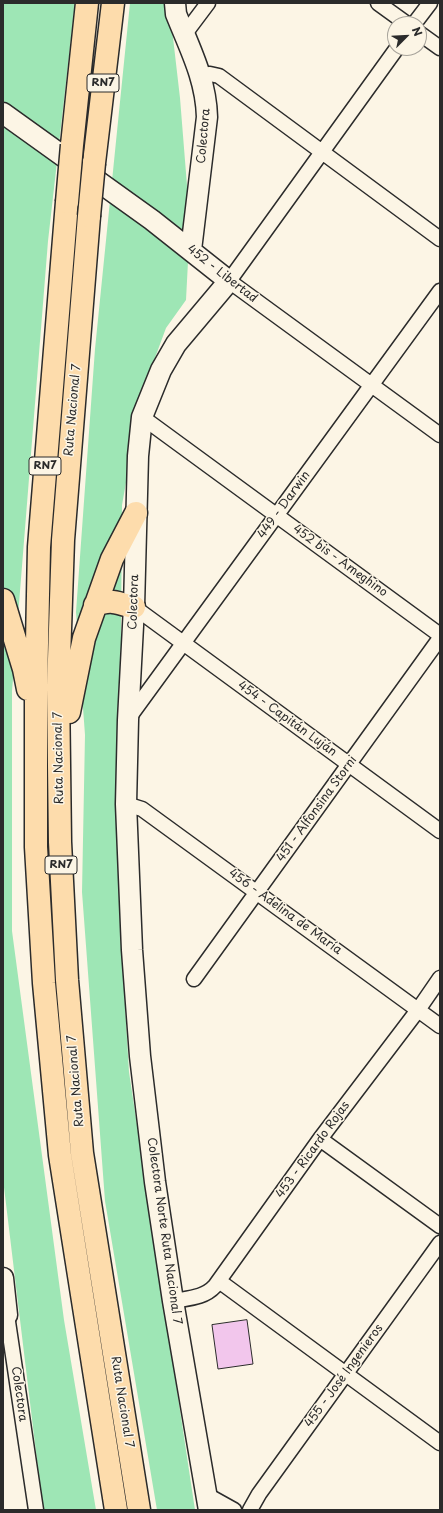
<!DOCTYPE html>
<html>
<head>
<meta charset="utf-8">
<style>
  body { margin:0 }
  #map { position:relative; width:443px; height:1513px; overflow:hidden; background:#fcf5e5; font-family:"Playpen Sans",sans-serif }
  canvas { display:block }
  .frame { position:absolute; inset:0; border:4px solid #2b2b2b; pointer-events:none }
  .north { position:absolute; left:387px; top:16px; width:40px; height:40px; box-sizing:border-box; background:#fcf5e5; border:1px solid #a8a49b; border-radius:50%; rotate:66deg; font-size:11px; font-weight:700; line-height:16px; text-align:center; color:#2b2b2b }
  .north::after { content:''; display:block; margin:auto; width:14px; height:18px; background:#2b2b2b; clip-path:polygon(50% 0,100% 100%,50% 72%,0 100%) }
</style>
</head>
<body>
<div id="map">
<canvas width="443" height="1513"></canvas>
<div class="frame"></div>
<div class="north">N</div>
</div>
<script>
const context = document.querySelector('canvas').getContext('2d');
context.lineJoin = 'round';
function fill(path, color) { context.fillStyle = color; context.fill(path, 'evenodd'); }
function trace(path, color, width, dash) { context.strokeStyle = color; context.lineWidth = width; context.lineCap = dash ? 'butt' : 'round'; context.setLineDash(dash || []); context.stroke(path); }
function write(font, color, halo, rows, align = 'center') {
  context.font = font + ' "Playpen Sans",sans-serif'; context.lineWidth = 3; context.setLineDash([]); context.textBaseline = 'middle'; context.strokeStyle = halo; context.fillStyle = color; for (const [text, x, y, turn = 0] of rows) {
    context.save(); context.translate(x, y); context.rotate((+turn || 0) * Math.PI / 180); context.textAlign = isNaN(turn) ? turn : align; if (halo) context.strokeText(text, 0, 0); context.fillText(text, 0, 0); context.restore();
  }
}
fill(new Path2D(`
  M3,3h72l-27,238 -36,450v240l52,389 32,190h-53l-40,-331z
  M130,3h39l11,95 10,125 -4,77 -20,28 -24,65 -20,112 -3,399 10,168 66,438h-38l-52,-309 -23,-309 3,-157 -9,-123 19,-263z`), '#9ee6b5');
const building = new Path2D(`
  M247,1320l6,44 -35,5 -6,-44z`);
fill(building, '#f2c6ec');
trace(building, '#2b2b2b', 1);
const street = new Path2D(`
  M378,3l29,21
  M414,24l16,-21
  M419,33l21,15
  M184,35l24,-32
  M397,48l-168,233 211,154
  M201,75l9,-1 9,2 221,163
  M142,417l298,218
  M134,607l306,224
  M128,719l312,-428
  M126,804l16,5 298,217
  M194,979l246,-341
  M320,1139l120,87
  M219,1281l221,162
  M173,1301c16,-3 31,-3 42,-15l105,-147 98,-129 22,-32
  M3,1316l4,-1 29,195
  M207,1495l27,15
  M250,1510l9,-16 181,-251`);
const secondary = new Path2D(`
  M175,3l1,11c14,35 30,65 31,103l-16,133
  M3,113l149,107 77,61 -53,63 -15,26 -19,47 -4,39 -4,151 -6,113 -2,84 6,146 8,106 15,126 18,119 36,209
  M3,1278l4,37`);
const highway = new Path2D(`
  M72,145l15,-142
  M94,163l19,-160
  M67,202l-28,345 -3,144v156l8,136 16,172 56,355
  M89,216l-26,324 -5,149 2,153 7,138 15,173 57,357
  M3,600l21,69 4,20
  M95,605c19,-7 22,-1 39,2
  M69,712l15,-74 28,-79 24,-46`);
trace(street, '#2b2b2b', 17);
trace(secondary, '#2b2b2b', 23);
trace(highway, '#2b2b2b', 25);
trace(street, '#fcf5e5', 14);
trace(secondary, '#fcf5e5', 20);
trace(highway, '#fddcac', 22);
const highwayBridge = new Path2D(`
  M67,202l5,-57
  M89,216l5,-53`);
trace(highwayBridge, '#2b2b2b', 25, []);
trace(highwayBridge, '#fddcac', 22);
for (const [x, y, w] of [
  [103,83,32],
  [45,466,32],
  [61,865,32]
]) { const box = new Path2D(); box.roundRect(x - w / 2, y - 9, w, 18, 3); context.fillStyle = '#fcf5e5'; context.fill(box); trace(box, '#2b2b2b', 1); }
write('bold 11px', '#2b2b2b', null, [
  ["RN7",103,83],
  ["RN7",45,466],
  ["RN7",61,865]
]);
write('12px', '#2b2b2b', '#fcf5e5', [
  ["Colectora",204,136,-85],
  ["452 - Libertad",222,274,38],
  ["Ruta Nacional 7",73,410,-85],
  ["449 - Darwin",284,505,-54],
  ["452 bis - Ameghino",340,561,36],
  ["Colectora",134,602,-88],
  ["454 - Capitán Luján",287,719,36],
  ["Ruta Nacional 7",59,758,-91],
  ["451 - Alfonsina Storni",317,809,-54],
  ["456 - Adelina de María",285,912,36],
  ["Ruta Nacional 7",76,1081,-95],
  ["453 - Ricardo Rojas",313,1150,-54],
  ["Colectora Norte Ruta Nacional 7",164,1231,82],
  ["455 - José Ingenieros",344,1376,-54],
  ["Colectora",19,1394,82],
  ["Ruta Nacional 7",122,1402,81]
]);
</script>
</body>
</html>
